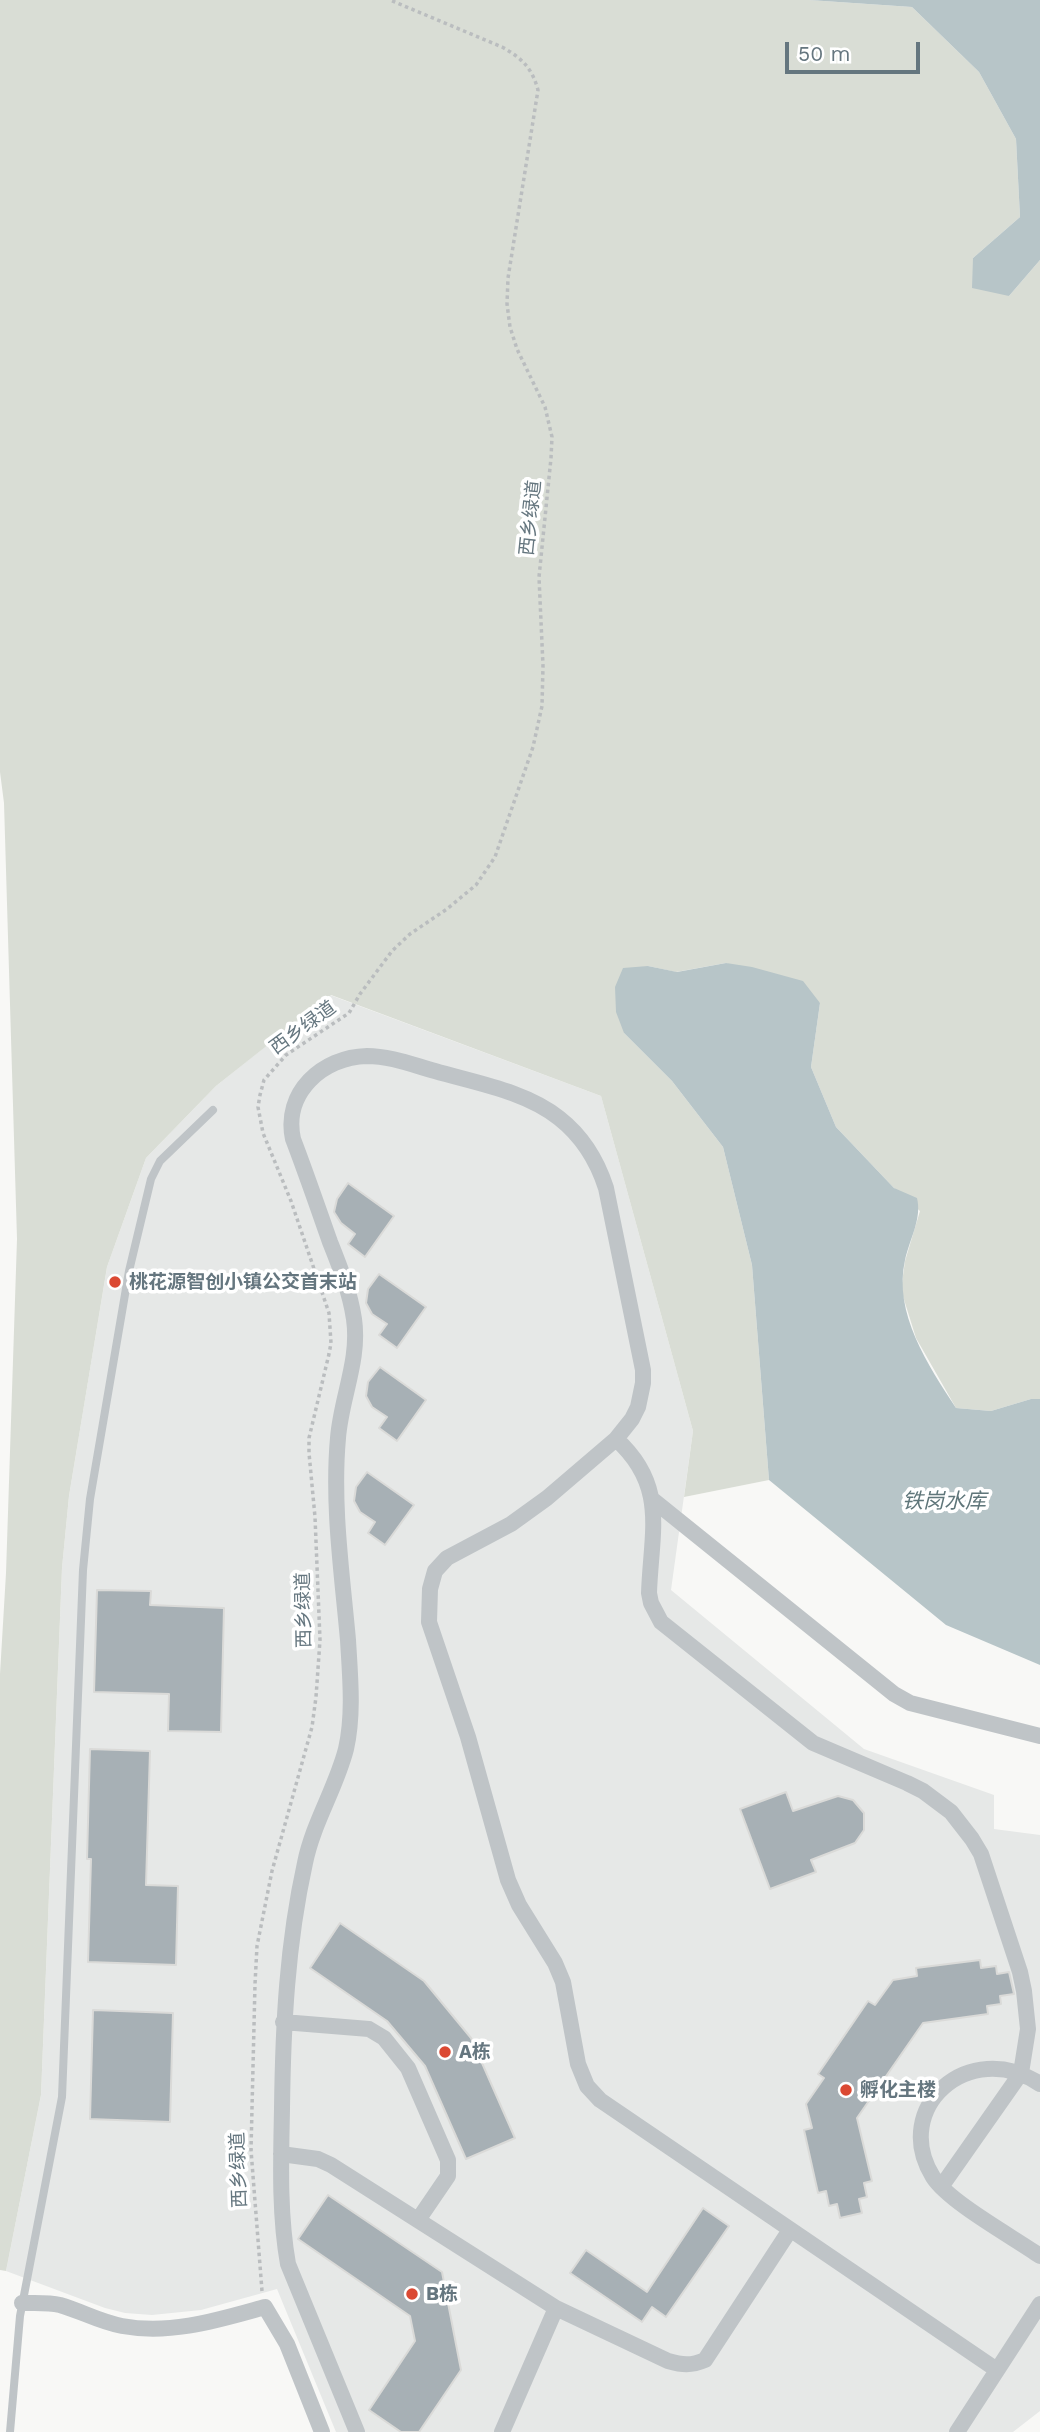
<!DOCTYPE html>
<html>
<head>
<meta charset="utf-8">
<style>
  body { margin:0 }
  #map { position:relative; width:1040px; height:2432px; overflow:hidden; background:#f8f8f6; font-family:"Work Sans",sans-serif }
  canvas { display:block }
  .scale { position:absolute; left:785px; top:42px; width:135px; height:32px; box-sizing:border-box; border:4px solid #65767f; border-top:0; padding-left:9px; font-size:21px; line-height:24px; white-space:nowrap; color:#65767f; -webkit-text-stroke:5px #fff; paint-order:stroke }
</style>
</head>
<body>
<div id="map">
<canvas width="1040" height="2432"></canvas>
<div class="scale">50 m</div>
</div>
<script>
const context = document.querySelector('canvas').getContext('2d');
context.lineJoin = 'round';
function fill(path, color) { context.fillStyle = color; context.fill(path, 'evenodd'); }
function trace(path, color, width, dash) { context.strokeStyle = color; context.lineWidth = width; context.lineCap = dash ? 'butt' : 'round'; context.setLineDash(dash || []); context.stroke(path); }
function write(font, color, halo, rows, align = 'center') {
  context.font = font + ' "Work Sans","Noto Sans SC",sans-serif'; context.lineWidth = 7; context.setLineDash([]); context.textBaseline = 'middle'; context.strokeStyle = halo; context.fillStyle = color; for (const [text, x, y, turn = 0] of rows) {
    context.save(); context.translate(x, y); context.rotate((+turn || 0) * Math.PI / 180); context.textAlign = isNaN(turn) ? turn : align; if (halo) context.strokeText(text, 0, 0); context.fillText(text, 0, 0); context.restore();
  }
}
fill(new Path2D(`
  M330,995l271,101 92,335 -22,159 193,159 130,46v34l46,6v576l-27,21h-677l-59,-143 -76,21 -49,5 -27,-2 -20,-5 -99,-37 35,-176 21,-527 7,-72 38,-229 39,-109 70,-72z`), '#e6e8e7');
fill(new Path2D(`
  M0,0h809l103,7 67,65 37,67 4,78 -47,41 36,38 31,-36v1139h-9l-40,12 -35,-3 -40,-70 -15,-48 4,-29 15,-50 -26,-23 -58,-61 -25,-60 9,-64 -94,-40 -50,9 -28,-6 -24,67 48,48 51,66 29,118 17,215 -85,17 9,-66 -92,-335 -270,-101 -115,91 -70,72 -39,109 -38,229 -7,72 -21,527 -35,176 -6,-1v-596l6,-101 11,-334 -13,-436 -4,-31z`), '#d9ddd5');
fill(new Path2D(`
  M809,0h231v260l-31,36 -37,-8 1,-30 47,-41 -4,-78 -37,-67 -67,-65z
  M726,963l26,4 51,14 17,22 -9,64 25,60 58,61 23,10c5,21 -7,40 -12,62 -12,53 23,105 51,148l35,3 40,-12h9v266l-94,-40 -177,-145 -17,-215 -29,-118 -51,-66 -48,-48 -8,-21 -1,-25 8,-19 25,-2 29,6z`), '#b7c5c8');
const building = new Path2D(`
  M348,1183l46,33 -29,41 -17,-13 7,-10 -14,-11 -7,-11 3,-13z
  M379,1274l47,33 -29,41 -18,-13 8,-11 -15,-10 -6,-11 2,-14z
  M380,1367l46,33 -29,41 -18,-13 8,-11 -15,-10 -6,-11 2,-14z
  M367,1472l47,33 -29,40 -17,-12 7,-11 -15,-10 -6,-11 2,-14z
  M97,1590l54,1 -1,14 74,3 -3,124 -53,-1 1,-37 -75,-2z
  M90,1749l60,2 -4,134 32,1 -2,79 -88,-3 3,-103h-4z
  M786,1792l7,19 45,-15 15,4 11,13v17l-9,13 -44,17 5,12 -46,17 -30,-80z
  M340,1923l84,58 47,57 44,100 -49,21 -41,-93 -38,-45 -77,-53z
  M980,1960l1,8 15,-2 1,8 12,-2 5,22 -14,2 1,8 -14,2 1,8 -65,9 -66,95 15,63 -8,2 3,14 -8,2 3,14 -22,5 -3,-14 -8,2 -3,-15 -8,2 -14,-63 8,-2 -6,-24 18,-26 -6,-4 50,-73 7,4 18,-25 24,-4 -1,-8z
  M93,2010l80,3 -3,109 -80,-3z
  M328,2195l114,77 19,98 -42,62h-18l-32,-22 46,-69 -5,-25 -112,-77z
  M703,2208l26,18 -63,91 -14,-10 -10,15 -72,-49 16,-23 61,42z`);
fill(building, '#a7b0b5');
trace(building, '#dadad8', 2);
trace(new Path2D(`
  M262,2291l-11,-141 4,-166 2,-38 15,-75 40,-144 4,-30 4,-57 -5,-123 -6,-64v-15l20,-84 2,-11 -2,-30 -38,-112 -28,-68 -5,-26 2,-12 4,-15 22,-25 63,-42 11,-19 32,-43 18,-17 37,-25 29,-24 19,-28 38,-110 9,-41 1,-40 -4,-89 12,-119 1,-21 -7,-30 -28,-58 -7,-22 -3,-23 1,-26 30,-188c-6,-22 -16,-32 -36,-43l-112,-47`), '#babdbf', 3.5, [3.5, 3.5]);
trace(new Path2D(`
  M10,2432l10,-116 42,-219 21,-527 7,-71 39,-228 22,-92 9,-18 53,-51`), '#bfc4c7', 8);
trace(new Path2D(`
  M616,1439c52,47 35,93 33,154l2,10 10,19 152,121 94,40 16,8 28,21 21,27 9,15 39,118 4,19 4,38 -7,44 -80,114
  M653,1500l241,194 16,9 130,33
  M283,2022l86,7 15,9 24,30 40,92v16l-30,44
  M1040,2084c-71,-47 -150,24 -107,93 16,25 80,60 107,79
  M281,2154l37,5 13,6 225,143 112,53c14,4 23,5 37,-1l85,-130
  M22,2303c13,0 26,-1 38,2 21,6 40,17 62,21 49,9 96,-6 143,-19l22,37 35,88
  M357,2432l-69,-168c-9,-50 -7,-104 -6,-155 1,-83 5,-165 23,-246 8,-40 31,-75 41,-114 8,-35 4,-74 2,-109 -6,-67 -16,-135 -10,-202 3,-40 22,-78 16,-119 -4,-27 -14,-52 -24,-77 -12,-34 -24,-69 -37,-103 -10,-46 29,-82 74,-83 23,0 46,9 68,15 41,12 90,20 124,47 23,18 38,42 47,70l37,182v13l-5,24 -6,12 -16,20 -69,59 -36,26 -64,34 -12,13 -5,18 -1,33 39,115 40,143 11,25 36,58 8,19 15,82 9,22 13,14 397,270
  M502,2432l54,-124
  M957,2432l83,-128`), '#bfc4c7', 16);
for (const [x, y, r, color] of [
  [115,1282,7,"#db4933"],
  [445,2052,7,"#db4933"],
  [846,2090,7,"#db4933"],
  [412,2294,7,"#db4933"]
]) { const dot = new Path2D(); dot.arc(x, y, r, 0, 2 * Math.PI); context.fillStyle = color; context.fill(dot); trace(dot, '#fff', 2.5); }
write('19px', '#65767f', '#fff', [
  ["西乡绿道",531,518,-84],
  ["西乡绿道",303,1028,-36],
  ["西乡绿道",304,1610,-91],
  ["西乡绿道",239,2170,-92]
]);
write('bold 19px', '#65767f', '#fff', [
  ["桃花源智创小镇公交首末站",129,1282],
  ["A栋",459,2052],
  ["孵化主楼",860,2090],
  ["B栋",426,2294]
], 'left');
write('italic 21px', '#5f767a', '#fff', [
  ["铁岗水库",944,1502]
]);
</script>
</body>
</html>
